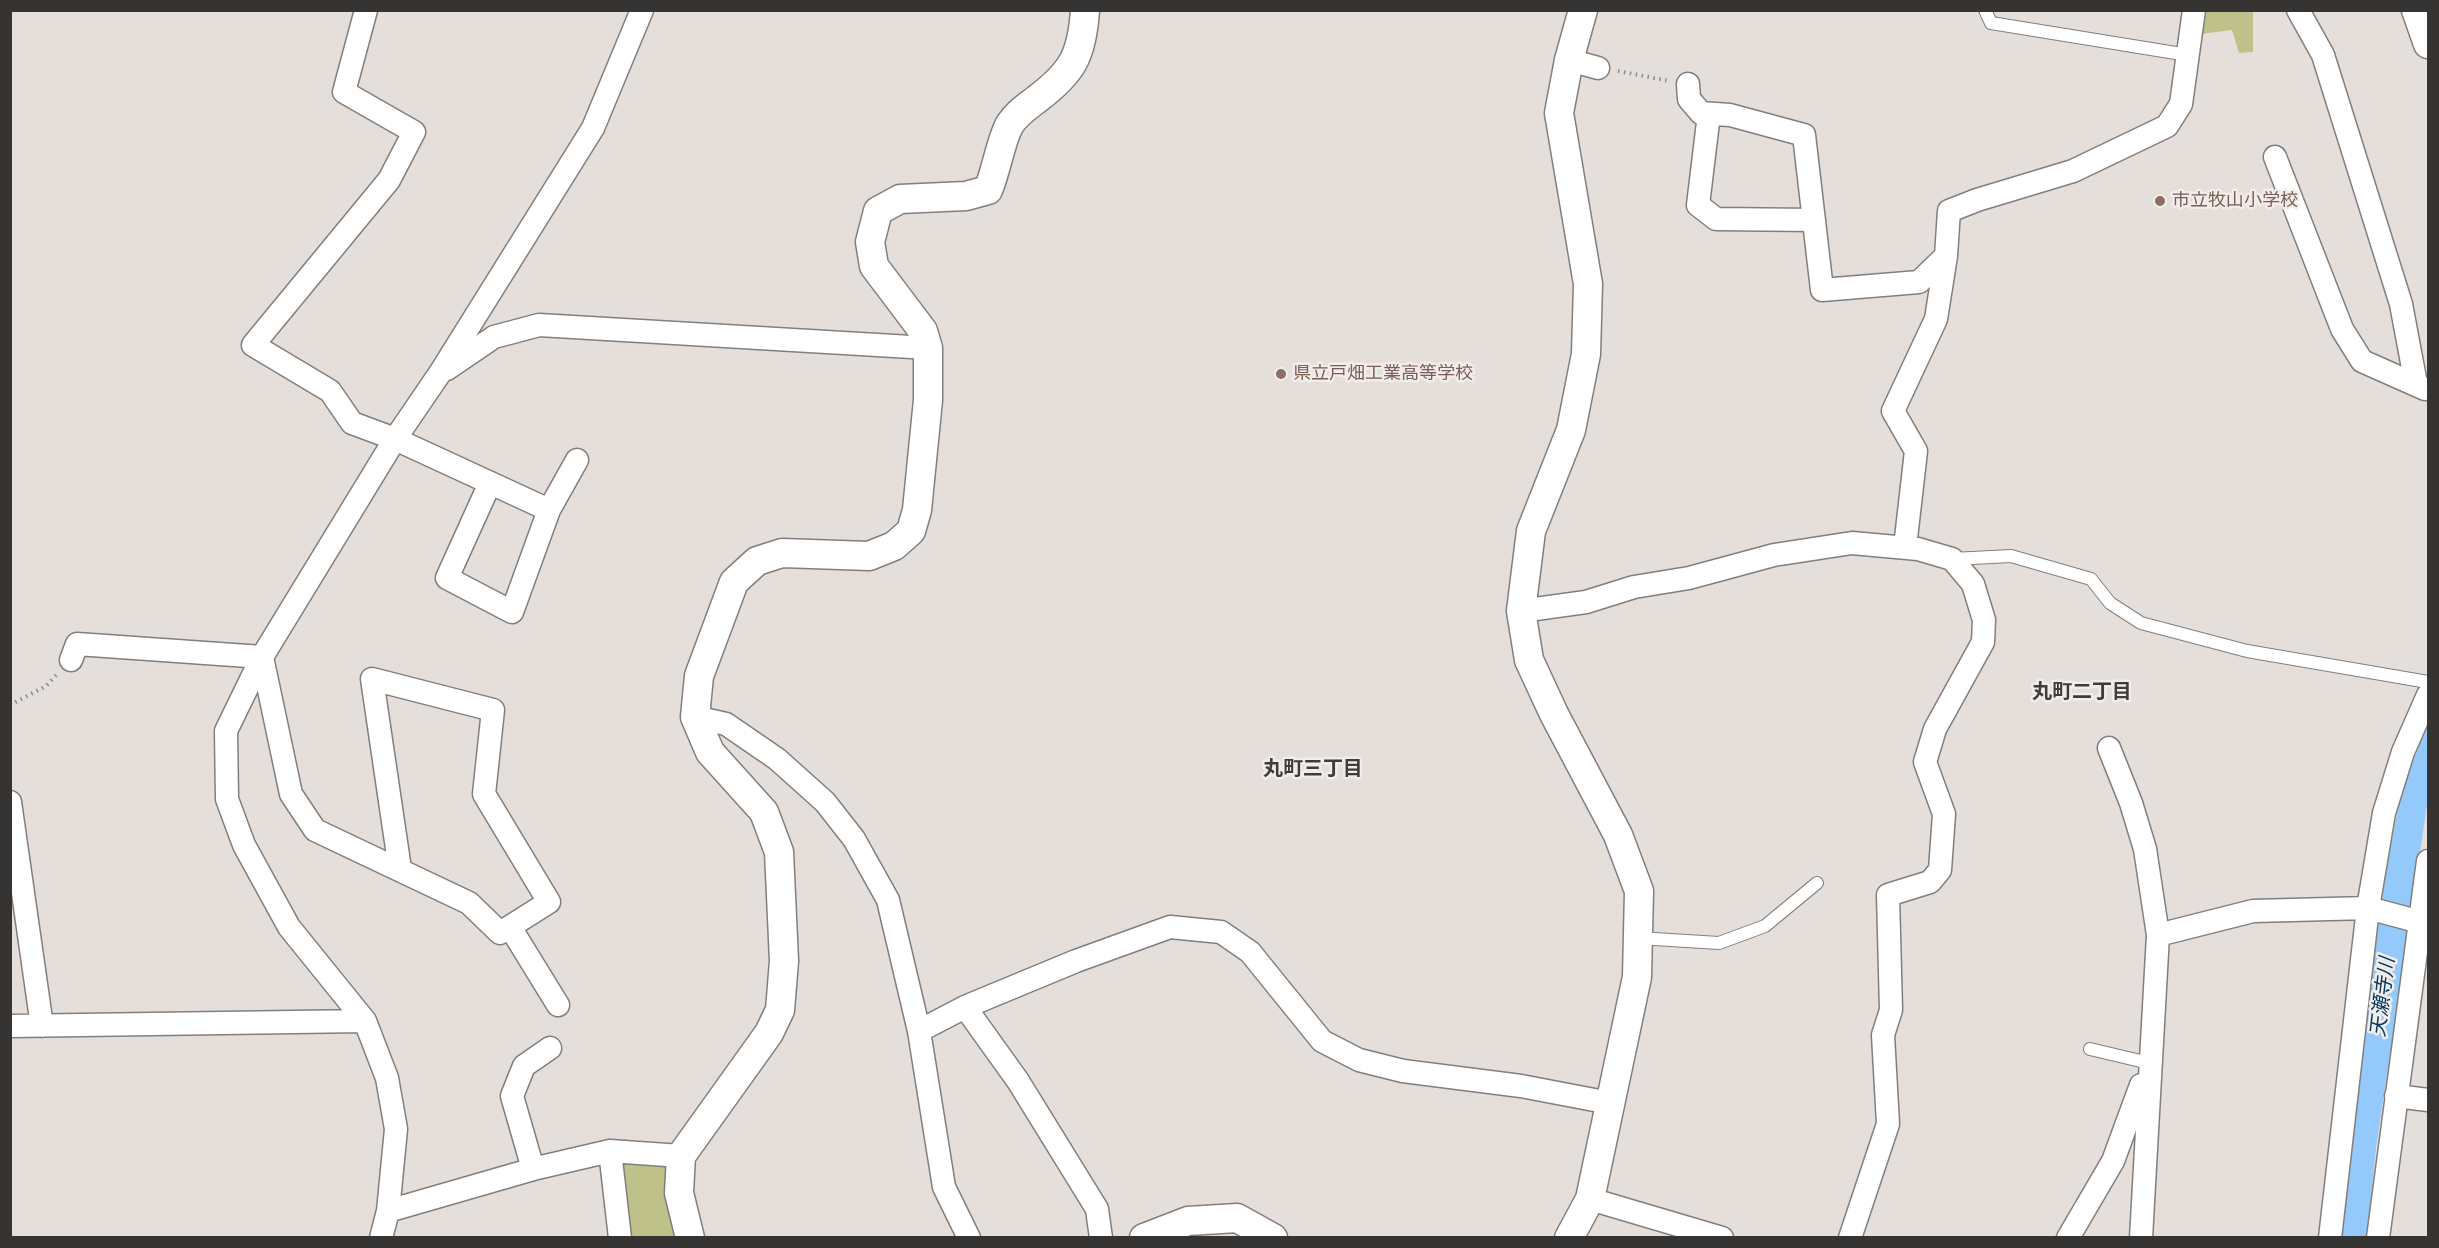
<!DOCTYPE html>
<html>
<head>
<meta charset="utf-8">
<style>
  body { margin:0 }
  #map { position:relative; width:2439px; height:1248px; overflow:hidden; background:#e5dfdc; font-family:Inter,sans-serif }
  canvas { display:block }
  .frame { position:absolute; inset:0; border:12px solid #363432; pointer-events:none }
</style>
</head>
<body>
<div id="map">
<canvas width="2439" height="1248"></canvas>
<div class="frame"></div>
</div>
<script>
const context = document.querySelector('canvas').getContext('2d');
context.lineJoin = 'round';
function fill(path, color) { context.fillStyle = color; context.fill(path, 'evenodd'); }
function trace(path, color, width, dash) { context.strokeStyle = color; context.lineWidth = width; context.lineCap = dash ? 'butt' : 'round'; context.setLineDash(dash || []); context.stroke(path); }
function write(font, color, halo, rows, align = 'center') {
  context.font = font + ' Inter,"Noto Sans JP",sans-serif'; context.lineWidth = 5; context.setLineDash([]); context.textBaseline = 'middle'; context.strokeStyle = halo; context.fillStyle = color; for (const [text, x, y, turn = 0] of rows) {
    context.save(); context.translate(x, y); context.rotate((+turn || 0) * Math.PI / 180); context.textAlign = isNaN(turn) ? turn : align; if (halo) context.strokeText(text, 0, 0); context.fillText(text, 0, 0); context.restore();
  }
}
fill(new Path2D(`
  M2204,11h49v41l-14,1 -7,-23 -31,4z
  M623,1162l48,6 11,69 -60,1z`), '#bec28a');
fill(new Path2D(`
  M2428,723v75l-52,350 -9,89 -27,1 29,-252 18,-121 15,-76z`), '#94c9fb');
const service = new Path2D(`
  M1985,10l6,13 197,32
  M1952,559l59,-3 80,23 19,24 31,20 106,28 181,31
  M1638,938l81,5 46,-17 52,-43
  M2090,1049l59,14`);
const minor = new Path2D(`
  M366,10l-22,82 70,40 -25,48 -136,165 77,46 22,32 43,16 154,71 28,-50
  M2298,10l25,45 78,249 15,80
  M1569,60l29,8
  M1688,84l1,15 12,14 29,2 74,20 18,155 97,-8 27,-26
  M1709,114l-11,91 18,14 98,1
  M2275,157l67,172 20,32 63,28
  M447,369l47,-32 45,-12 389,23
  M490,483l-43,95 65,34 37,-102
  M1905,547l11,-96 -23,-40 43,-92 10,-63 3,-45 28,-11 96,-29 94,-45 14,-22 13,-94
  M1521,611l65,-9 48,-15 55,-9 85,-23 78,-12 66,6 34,10 21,25 11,36 -1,22 -48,87 -10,33 19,52 -4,56 -10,12 -42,13 3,115 -8,25 5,89 -38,114
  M262,657l29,137 24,36 154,73 31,30 49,-31 -65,-108 9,-84 -121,-31 28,190
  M71,660l6,-16 185,13
  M695,717l31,7 51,35 48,43 29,37 34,61 31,131 25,156 25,51
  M2109,748l22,55 14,46 13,86 -17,303
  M10,802l32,224
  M510,927l48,78
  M2158,935l95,-24 115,-3 60,16
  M965,1007l53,74 79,128 4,29
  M10,1026l355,-5
  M919,1031l46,-24 111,-46 94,-34 51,5 29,20 72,89 37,19 44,11 118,15 89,17
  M2396,1096l32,4
  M610,1151l10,87
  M533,1169l-21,-73 12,-30 26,-18
  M1590,1199l132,39
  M388,1211l149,-43 73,-17 71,5
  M381,1238l7,-27 8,-82 -9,-51 -22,-57 -76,-94 -45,-82 -17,-46 -1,-68 36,-74 133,-218 45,-66 153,-245 49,-118
  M2068,1238l45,-77 28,-76
  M2330,1238l38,-330 16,-95 19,-61 25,-57
  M2378,1238l50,-377`);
const tertiary = new Path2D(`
  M2416,10l12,34
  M690,1238l-11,-45 2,-37 88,-123 11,-23 4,-49 -5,-109 -15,-40 -54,-60 -15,-35 4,-41 35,-94 23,-21 25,-8 87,3 25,-10 17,-15 6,-21 11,-110v-52l-5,-17 -49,-65 -4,-24 8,-31 22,-12 66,-3 22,-6c8,-18 13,-51 22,-66 7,-11 17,-17 27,-25 36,-27 45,-44 48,-89
  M1144,1238l44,-17 49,-3 36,20
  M1569,1238l21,-39 47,-222 2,-86 -21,-56 -64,-121 -25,-54 -8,-49 10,-80 40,-101 15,-76 2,-70 -29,-171 10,-53 14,-50`);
trace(service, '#837e7b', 14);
trace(minor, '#837e7b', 25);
trace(tertiary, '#837e7b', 31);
trace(new Path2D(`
  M1618,71l51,10
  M10,705l36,-19 11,-12`), '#8f8b88', 4, [1.5, 4.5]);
trace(service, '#fff', 12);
trace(minor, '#fff', 22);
trace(tertiary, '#fff', 28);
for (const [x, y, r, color] of [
  [2160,201,6,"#8d6e63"],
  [1281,374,6,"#8d6e63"]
]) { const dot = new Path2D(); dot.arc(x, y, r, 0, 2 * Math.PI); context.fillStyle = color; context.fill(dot); trace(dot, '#f2ede9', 2); }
write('18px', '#785e54', '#f2ede9', [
  ["市立牧山小学校",2172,201],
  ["県立戸畑工業高等学校",1293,374]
], 'left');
write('bold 20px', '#403c39', '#f2ede9', [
  ["丸町二丁目",2082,692],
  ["丸町三丁目",1313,769]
]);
write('italic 20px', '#053a61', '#f2ede9', [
  ["天瀬寺川",2383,997,-83]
]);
</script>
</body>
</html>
